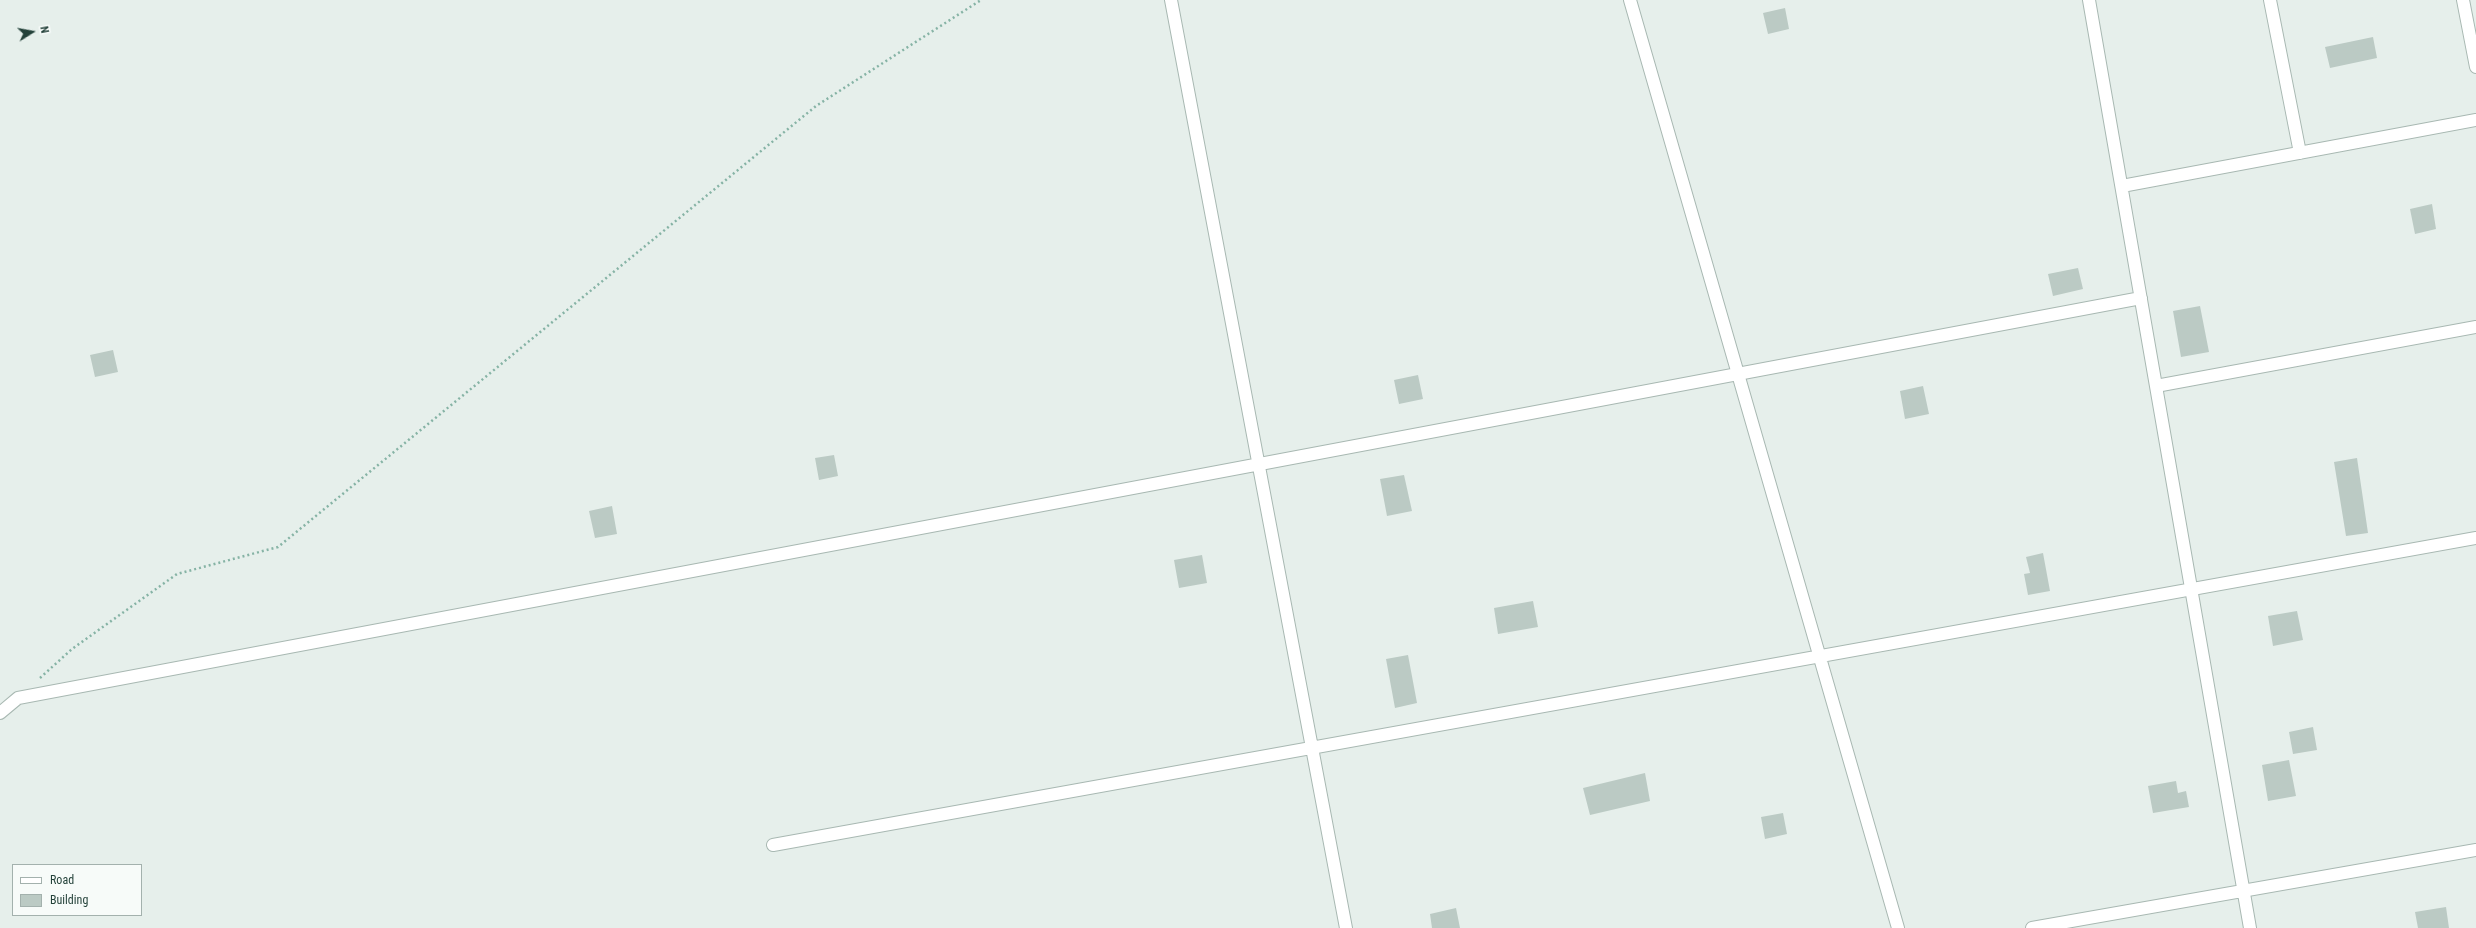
<!DOCTYPE html>
<html>
<head>
<meta charset="utf-8">
<style>
  body { margin:0 }
  #map { position:relative; width:2476px; height:928px; overflow:hidden; background:#e6efeb; font-family:"Roboto Condensed",sans-serif }
  canvas { display:block }
  .legend { position:absolute; left:12px; top:864px; width:130px; height:52px; box-sizing:border-box; background:#f7fbf9; border:1px solid #a3b1ad; margin:0; padding:5px 7px; list-style:none; font-size:12px; color:#24423a }
  .legend li { display:flex; align-items:center; gap:8px; height:20px }
  .legend b { width:20px; border:1px solid #a3b1ad }
  .north { position:absolute; left:12px; top:12px; width:40px; height:40px; -webkit-text-stroke:3px #f7fbf9; paint-order:stroke; rotate:79deg; font-size:11px; font-weight:700; line-height:16px; text-align:center; color:#24423a }
  .north::after { content:''; display:block; margin:auto; width:14px; height:18px; background:#24423a; clip-path:polygon(50% 0,100% 100%,50% 72%,0 100%) }
</style>
</head>
<body>
<div id="map">
<canvas width="2476" height="928"></canvas>
<ul class="legend">
<li><b style="height:5px;background:#fff"></b>Road</li>
<li><b style="height:11px;background:#bbcac4"></b>Building</li>
</ul>
<div class="north">N</div>
</div>
<script>
const context = document.querySelector('canvas').getContext('2d');
context.lineJoin = 'round';
function fill(path, color) { context.fillStyle = color; context.fill(path, 'evenodd'); }
function trace(path, color, width, dash) { context.strokeStyle = color; context.lineWidth = width; context.lineCap = dash ? 'butt' : 'round'; context.setLineDash(dash || []); context.stroke(path); }
fill(new Path2D(`
  M1785,8l4,21 -21,5 -5,-21z
  M2373,37l4,21 -47,10 -5,-21z
  M2432,204l4,25 -21,5 -5,-25z
  M2078,268l5,21 -30,7 -5,-22z
  M2200,306l9,46 -28,5 -8,-46z
  M113,350l5,22 -23,5 -5,-22z
  M1418,375l5,24 -24,5 -5,-24z
  M1923,386l6,28 -24,5 -5,-28z
  M834,455l4,21 -19,4 -4,-22z
  M2357,458l11,75 -22,3 -12,-74z
  M1404,475l8,36 -25,5 -7,-37z
  M612,506l5,28 -22,4 -6,-27z
  M2043,553l7,38 -22,4 -4,-21 6,-1 -4,-16z
  M1202,555l5,28 -28,5 -5,-28z
  M1533,601l5,26 -40,7 -4,-26z
  M2297,611l6,29 -30,6 -5,-30z
  M1408,655l9,48 -22,5 -9,-49z
  M2313,727l4,23 -24,4 -4,-22z
  M2289,760l7,36 -28,5 -6,-36z
  M1645,773l5,28 -60,14 -7,-27z
  M2176,781l2,12 8,-2 3,16 -36,6 -5,-27z
  M1783,813l4,21 -22,5 -4,-22z
  M2446,907l3,21h-31l-3,-16z
  M1456,908l4,20h-28l-2,-14z`), '#bbcac4');
const minor = new Path2D(`
  M1171,0l175,928
  M1630,0l268,928
  M2089,0l161,928
  M2270,0l30,153
  M2463,0l13,67
  M2122,186l354,-66
  M2156,386l320,-59
  M0,713l18,-15 2123,-400
  M773,845l1703,-307
  M2032,928l444,-78`);
trace(minor, '#a8b8b2', 14);
trace(new Path2D(`
  M40,678l32,-29 105,-75 101,-27 538,-441 165,-106`), '#86b3a5', 2.5, [2, 3]);
trace(minor, '#fff', 12);
</script>
</body>
</html>
